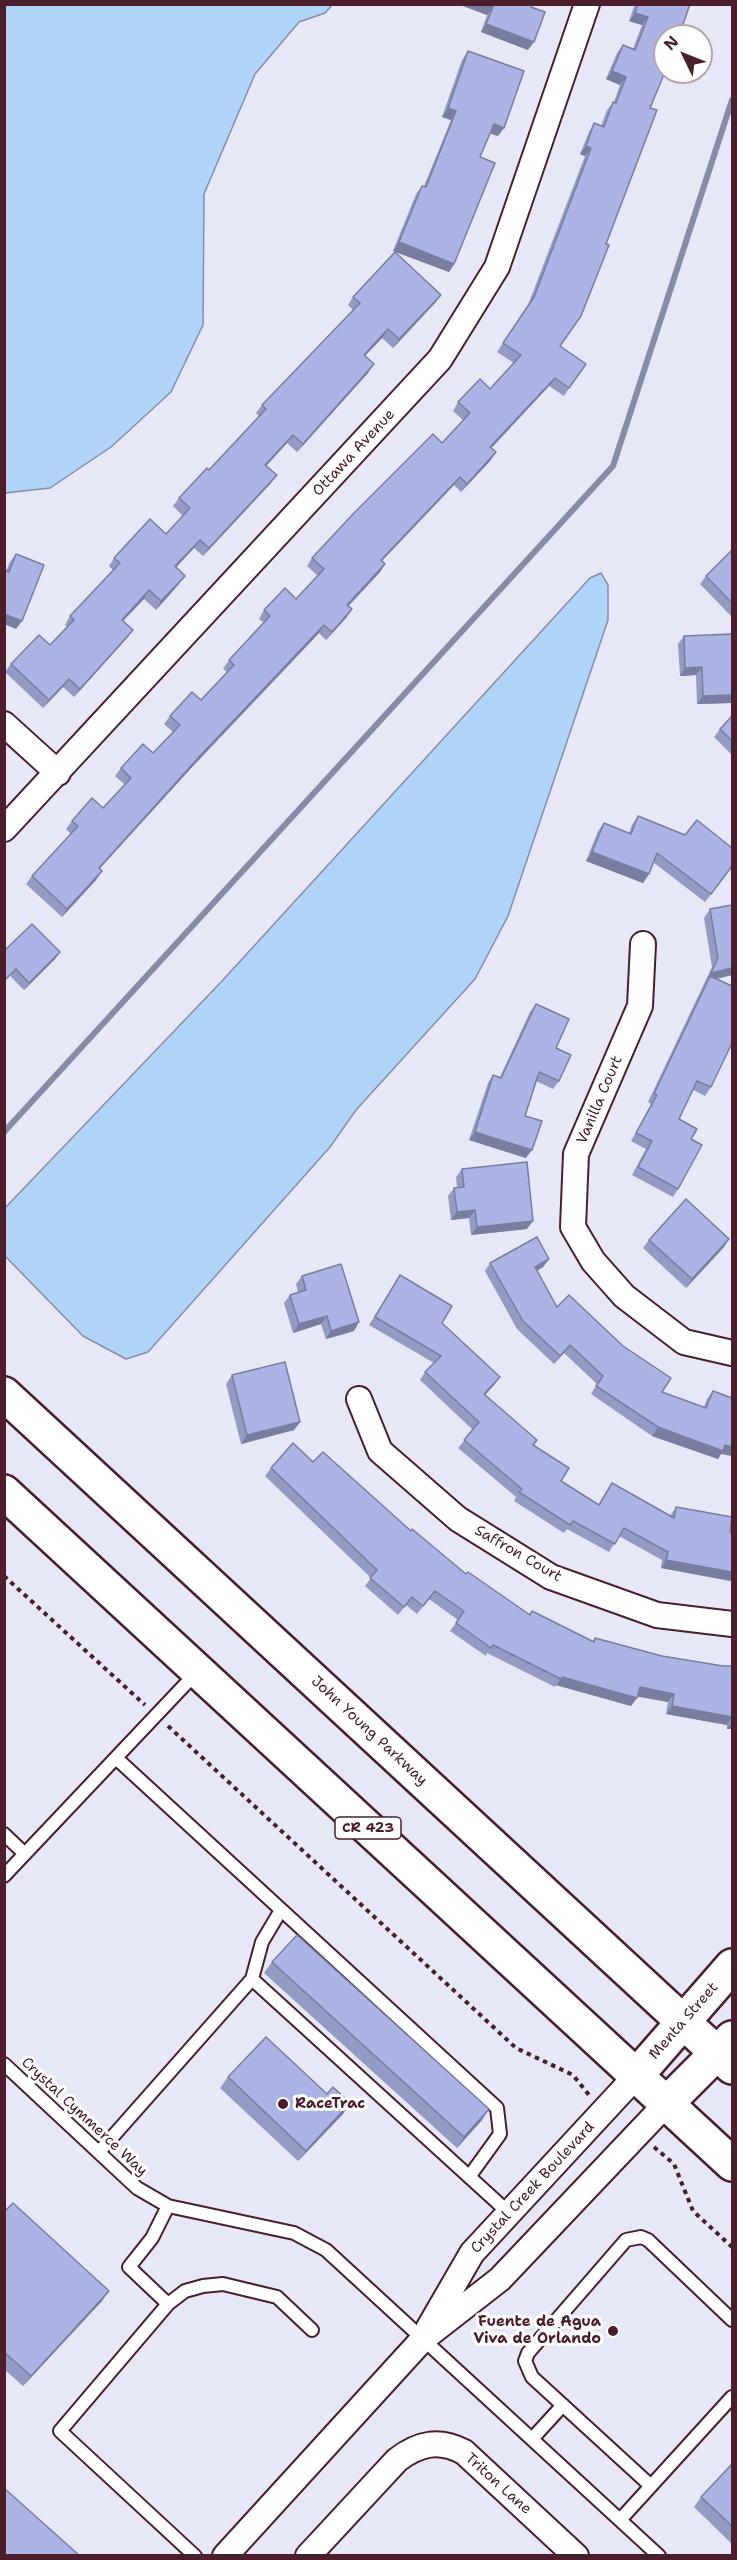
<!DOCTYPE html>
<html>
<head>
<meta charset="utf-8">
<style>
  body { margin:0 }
  #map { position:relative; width:737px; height:2560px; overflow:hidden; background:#e6e8f7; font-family:"Shantell Sans",sans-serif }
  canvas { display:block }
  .frame { position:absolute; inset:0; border:6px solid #4a1f2b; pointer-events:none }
  .north { position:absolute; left:653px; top:24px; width:60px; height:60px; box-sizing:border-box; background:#fff; border:2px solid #b7a5aa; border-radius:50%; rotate:313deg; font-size:16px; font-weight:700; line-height:24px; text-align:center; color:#4a1f2b }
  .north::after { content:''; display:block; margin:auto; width:21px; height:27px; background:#4a1f2b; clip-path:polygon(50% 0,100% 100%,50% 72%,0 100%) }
</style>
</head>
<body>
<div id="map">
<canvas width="737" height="2560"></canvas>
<div class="frame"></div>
<div class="north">N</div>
</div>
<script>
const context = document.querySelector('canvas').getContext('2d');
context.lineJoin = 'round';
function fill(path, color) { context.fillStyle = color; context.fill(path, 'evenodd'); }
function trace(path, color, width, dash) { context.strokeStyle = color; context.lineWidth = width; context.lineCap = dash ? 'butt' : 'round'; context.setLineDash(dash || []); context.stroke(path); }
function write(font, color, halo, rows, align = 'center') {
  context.font = font + ' "Shantell Sans",sans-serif'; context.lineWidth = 6; context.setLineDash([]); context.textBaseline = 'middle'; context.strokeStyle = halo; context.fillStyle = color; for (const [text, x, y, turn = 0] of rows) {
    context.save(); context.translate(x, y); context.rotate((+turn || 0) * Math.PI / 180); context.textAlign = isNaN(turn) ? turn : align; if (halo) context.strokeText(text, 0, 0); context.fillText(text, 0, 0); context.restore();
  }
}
const water = new Path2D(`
  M5,4l327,1 -7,8 -26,9 -44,52 -51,120 -1,131 -32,67 -60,55 -61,41 -45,5z
  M601,573l7,12v35l-100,296 -33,63 -119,131 -26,37 -182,205 -22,7 -43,-23 -78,-80v-48l217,-227 368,-403z`);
fill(water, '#afd4f8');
trace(water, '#878ca6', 1.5);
trace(new Path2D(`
  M4,1132l609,-666 119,-366`), '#878ca6', 6);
const lane = new Path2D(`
  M116,1758l381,350 3,26 -31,43
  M4,1834l21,20
  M4,1876l193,-204
  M252,1979l257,234
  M4,2064l133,124 31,18 126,27 32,17 333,306
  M99,2152l153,-173 10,-37 19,-32
  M168,2206l-16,32 -23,29 39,37
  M532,2439l31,-34
  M651,2486l-119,-109 -7,-16 3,-8 98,-113 15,-3 7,3 84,80
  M620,2520l112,-123
  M195,2556l-135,-125 108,-127 17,-13 18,-5 20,-2 54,13 35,33`);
const street = new Path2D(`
  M4,724l54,49
  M4,829l436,-470 57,-92 90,-263
  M643,944l-3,62 -64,148 -3,73 20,34 31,35 60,46 48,11
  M359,1399l21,52 78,68 93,58 106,38 75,9
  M428,2329l44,-76 164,-177
  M225,2556l198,-217 77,-60 167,-176
  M308,2556l89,-96c22,-17 42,-21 67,-8l112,104`);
const secondary = new Path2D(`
  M636,2076l96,-110
  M667,2103l65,-65`);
const highway = new Path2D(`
  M4,1394l728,673
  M4,1492l728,672`);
trace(lane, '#4a1f2b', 16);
trace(street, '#4a1f2b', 28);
trace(secondary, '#4a1f2b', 38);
trace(highway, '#4a1f2b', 38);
trace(new Path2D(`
  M4,1576l141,129
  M168,1726l348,322 57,27 16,20
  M654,2147l20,17 19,47 39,36`), '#4a1f2b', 4, [4.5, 4.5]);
trace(lane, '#fff', 12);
trace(street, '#fff', 24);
trace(secondary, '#fff', 33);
trace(highway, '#fff', 33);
fill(new Path2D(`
  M464,4h68l-4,46 -47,-18 6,-17 -24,-9z
  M635,4h55l-130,342 9,42 -5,8 -15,-10 -58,62 5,4 -6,9 -29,31 -7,-7 -72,76 3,3 -5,8 -32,34 4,3 -6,9 -20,22 -7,-7 -126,133 -94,103 -3,11 -34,37 -36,-33 6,-8 39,-42 -5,-5 6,-8 31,-13 22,-23 -10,-9 6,-8 32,-15 20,-21 -9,-8 6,-8 31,-16 26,-28 -4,-3 6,-9 35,-37 -5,-4 5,-9 32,-11 22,-23 -11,-10 5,-8 130,-115 21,-23 -10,-9 5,-9 32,-13 24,-26 -17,-11 31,-47 57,-149 -5,-2 9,-22 5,-9 7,3 6,-16 7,-8 6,-17 -14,-6 11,-26 6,-8 10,4 9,-24 -13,-4z
  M468,51l30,85 -8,-3 -10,24 -26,107 -5,8 -56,-21 23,-57 6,-8h2l27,-66 -9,-3 20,-57z
  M441,295l-6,8 -42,45 -11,-10 -17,18 3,17 -71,79 -10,-9 -21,22 11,10 -6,8 -68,73 -9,-8 -18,19 3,17 -23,26 -12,-11 -21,22 10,9 -6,8 -53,59 -11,-10 -20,21 -38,-36 6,-8 39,-19 17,-18 -2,-2 5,-9 43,-46 -4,-4 5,-8 52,-24 17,-18 -10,-10 6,-8 30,-28 50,-54 -3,-3 6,-8 91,-95 -5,-5 5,-8z
  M732,550v67l-32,-33 6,-8z
  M16,554v75l-10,-58 4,-9z
  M684,636l47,67 -34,1 -1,-29 -16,1 -2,-32z
  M732,716v39l-18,-18 6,-8z
  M638,816l94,51 -27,35 -52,-40 -10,21 -57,-22 12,-30 6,-8 25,10 3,-8z
  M710,909l22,66 -16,4 -5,108 -6,9 -12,-6 -14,29 12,20 -13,50 -5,8 -41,-22 14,-26 -15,-8 20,-37 -3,-2 64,-135 -8,-49z
  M4,951l56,1 -5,7 -31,31 -13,-13z
  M536,1004l20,44 3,33 -6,8 -17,-8 -11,35 1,42 -57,-18 19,-57 5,-8 7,2 30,-65z
  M462,1169l65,60 -56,6 -2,-17 -18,2 -3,-24 6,-8 3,-1 -1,-10z
  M649,1240l75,7 -38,41 -43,-40z
  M549,1259l-6,8 -6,4 20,36 105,85 42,15 3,-8 6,-8 8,63 -3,5 -66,-23 -61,-42 6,-10 -33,-31 -10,11 -37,-35 -32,-58 5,-8z
  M400,1275l42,48 58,54 -6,8 -9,10 52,45 -3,5 27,36 37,24 14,-22 58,33 6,-9 54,25v49l-69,-13 1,-8 -43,-24 -10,16 -42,-23 -3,4 -50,-32 2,-4 -58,-49 15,-18 -53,-50 5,-8 9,-9 -65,-38z
  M302,1276l52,55 -28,8 -5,-15 -28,9 -9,-30 6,-8 8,-3 -2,-8z
  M232,1375l68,47 -6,8 -53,14 -15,-60z
  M313,1462l98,69 55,43 63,40 3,-3 60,31 3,-4 67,18 61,10h9v63h-5v-4l-61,-11 2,-12 -31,-6 -6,10 -75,-21 -1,2 -68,-34 -1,3 -36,-25 8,-11 -29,-21 -12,15 -11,-9 -8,10 -33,-29 6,-8 -106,-102 6,-8z
  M272,1962l210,158 -25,28 -193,-175z
  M228,2077l99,17 16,20 -45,47 -78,-73z
  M4,2212l98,89 -79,85 -19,-17z
  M732,2464v80l-38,-37 7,-10z`), '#939bc4');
fill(new Path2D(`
  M464,4h23l6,3 -6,8 -24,-9z
  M635,13l13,4 -6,8 -13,-4z
  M486,24l48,18 -6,8 -47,-18z
  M612,71l14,6 -6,8 -14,-6z
  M448,108l8,3 -5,9 -9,-3z
  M494,124l10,4 -6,8 -10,-3z
  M586,146l5,2 -6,8 -5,-2z
  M399,242l55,22 -5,8 -56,-21z
  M441,295l-6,8 -42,45 6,-9z
  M388,329l-6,9 -24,25 6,-8z
  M374,364l-6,9 -71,79 6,-8z
  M555,378l-6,8 -64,69 5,-8z
  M293,435l-6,8 -27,30 5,-8z
  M496,452l-6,9 -29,31 6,-8z
  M277,475l-6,8 -68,73 6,-8z
  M460,477l-6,8 -79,83 6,-8z
  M200,540l-6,8 -25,27 6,-9z
  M385,564l-5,8 -38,41 5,-8z
  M185,576l-6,8 -23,26 5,-9z
  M149,590l-5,9 -28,29 6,-8z
  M352,609l-6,9 -20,22 6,-8z
  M4,614l18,7 -6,8 -12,-5z
  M324,625l-5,8 -126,133 -100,110 6,-8 100,-111z
  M133,630l-6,8 -53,59 6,-8z
  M702,667l-6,8 -16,1 5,-8z
  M69,679l-6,8 -20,21 6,-8z
  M732,695v5l-1,3 -34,1 6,-8z
  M592,852l57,22 -6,9 -57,-22z
  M102,871l-6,9 -34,37 5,-8z
  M60,952l-5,7 -31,31 5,-7z
  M732,968v7l-24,6 2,-5 -4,5 5,-8z
  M475,1132l57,18 -6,8 -57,-18z
  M475,1210l-6,8 -18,2 6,-8z
  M533,1221l-6,8 -56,6 6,-8z
  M729,1239l-5,8 -38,41 6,-9z
  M549,1259l-6,8 -14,8 6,-8z
  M327,1316l-6,8 -28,9 6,-9z
  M359,1322l-5,9 -28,8 5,-8z
  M570,1345l-6,8 -10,11 6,-8z
  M500,1377l-6,8 -16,18 6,-9z
  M300,1422l-6,8 -53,14 6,-9z
  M658,1427l74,20v9l-11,-2 -3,5 -66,-23z
  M666,1560l66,12v9l-71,-13z
  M562,1677l75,21 -6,8 -75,-21z
  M640,1687l34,7 -6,8 -34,-6z
  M672,1706l60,11 -5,8 -61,-11z
  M732,1721v8h-5z
  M350,2103l-7,11 -45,47 8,-10z
  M489,2109l-7,11 -25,28 7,-11z
  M109,2291l-7,10 -79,85 8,-10z`), '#787ea0');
const building = new Path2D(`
  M487,4h45l-1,3 14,5 -11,30 -48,-18 7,-17z
  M638,4h52l-11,32h-14v36l-15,36 7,2 -51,134 3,1 -28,71 -21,30 26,18 -17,24 -14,-10 -65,69 6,5 -29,32 -7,-7 -79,83 4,4 -38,41 5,4 -20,23 -8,-7 -125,132 -100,111 3,3 -35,38 -35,-33 46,-50 -6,-5 20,-23 11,10 28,-30 -10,-10 22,-24 10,9 27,-28 -10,-9 22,-24 9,8 33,-35 -5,-5 41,-44 -6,-6 21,-22 11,11 28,-30 -12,-11 42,-45 79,-79 9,9 28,-30 -12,-11 22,-23 10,10 31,-34 -18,-12 31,-46 57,-149 -5,-2 8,-23 10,4 9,-25 3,1 10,-26 -14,-6 11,-26 12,5 13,-33 -13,-4z
  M468,51l56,20 -20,57 -10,-4 -14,33 15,6 -41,101 -55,-22 23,-56 4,1 30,-76 -8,-3z
  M395,252l46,43 -42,44 -11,-10 -24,26 10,9 -71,80 -10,-9 -28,30 12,10 -68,73 -9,-8 -25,26 10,10 -24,25 -12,-11 -27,30 11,10 -53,59 -11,-10 -20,21 -38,-36 28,-29 11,10 24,-25 -4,-4 50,-53 -6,-5 36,-39 16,15 24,-26 -11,-10 28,-30 2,2 57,-61 -4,-4 98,-102 -7,-6z
  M732,550v53l-26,-27z
  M16,554l28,11 -22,56 -18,-7v-44l5,2z
  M732,634v61l-29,1 -1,-29 -17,1 -1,-32z
  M732,716v25l-12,-12z
  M638,816l47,19 12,-15 35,28v18l-21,28 -54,-41 -8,21 -57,-22 12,-29 27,11z
  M732,905v63l-21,5 7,-15 -8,-49z
  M32,924l28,28 -31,31 -13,-14 -12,12v-30z
  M710,976l22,10v57l-21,44 -14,-6 -18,38 18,10 -6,10 11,6 -24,44 -40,-22 14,-26 -16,-8 21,-38 -3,-1z
  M536,1004l33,15 -13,29 15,7 -12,26 -20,-9 -14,44 17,5 -10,29 -57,-18 18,-57 8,3z
  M527,1162l6,59 -56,6 -2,-17 -18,2 -3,-24 10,-1 -2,-18z
  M686,1199l43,40 -37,40 -43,-39z
  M537,1237l12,22 -14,8 22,40 12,-12 54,51 48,32 -9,14 44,16 7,-17 19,7v49l-7,-2 -2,6 -65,-24 -62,-41 7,-10 -33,-31 -10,11 -37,-35 -33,-58z
  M341,1264l18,58 -28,9 -4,-15 -28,8 -9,-29 16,-5 -4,-14z
  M400,1275l52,31 -10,17 58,54 -16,17 53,46 -4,5 36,23 -8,13 38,24 13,-22 62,35 2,-11 56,10 -2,15h2v40l-66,-12 2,-8 -44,-24 -9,16 -42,-23 -3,4 -51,-33 3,-3 -58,-49 15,-18 -54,-50 16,-16 -66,-39z
  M285,1362l15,60 -53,13 -15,-60z
  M293,1443l20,19 10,-10 88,79 1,-2 54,45 2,-2 62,43 2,-4 62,31 1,-4 67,18 61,10h9v51l-60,-11 2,-12 -34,-7 -3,11 -75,-21 -1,2 -68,-34 -2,3 -35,-25 8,-12 -29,-20 -12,15 -11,-9 -8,10 -34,-29 7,-8 -106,-102z
  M297,1935l192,174 -25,28 -192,-175z
  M266,2037l61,57 6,-7 17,16 -44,48 -78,-74z
  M13,2203l96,88 -78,85 -27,-24v-140z
  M732,2464v62l-31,-29z
  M4,2488l76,68h-76z`);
fill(building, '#abb4e4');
trace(building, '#787ea0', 1.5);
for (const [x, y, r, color] of [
  [283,2104,6,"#4a1f2b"],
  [613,2331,6,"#4a1f2b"]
]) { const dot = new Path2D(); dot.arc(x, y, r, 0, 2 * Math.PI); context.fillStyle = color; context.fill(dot); trace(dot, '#fff', 2); }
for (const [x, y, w] of [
  [368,1828,66]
]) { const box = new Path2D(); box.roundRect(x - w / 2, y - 11, w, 22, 4.5); context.fillStyle = '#fff'; context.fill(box); trace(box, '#4a1f2b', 1.5); }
write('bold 14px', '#4a1f2b', null, [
  ["CR 423",368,1828]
]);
write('15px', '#4a1f2b', '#fff', [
  ["Ottawa Avenue",354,453,-47],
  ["Vanilla Court",600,1100,-67],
  ["Saffron Court",518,1554,30],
  ["John Young Parkway",369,1731,43],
  ["Menta Street",684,2021,-49],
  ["Crystal Cymmerce Way",84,2117,43],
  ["Crystal Creek Boulevard",533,2188,-47],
  ["Triton Lane",498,2484,42]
]);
write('bold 15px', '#4a1f2b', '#fff', [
  ["RaceTrac",295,2104],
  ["Fuente de Agua",601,2322,"right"],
  ["Viva de Orlando",601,2339,"right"]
], 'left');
</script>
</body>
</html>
